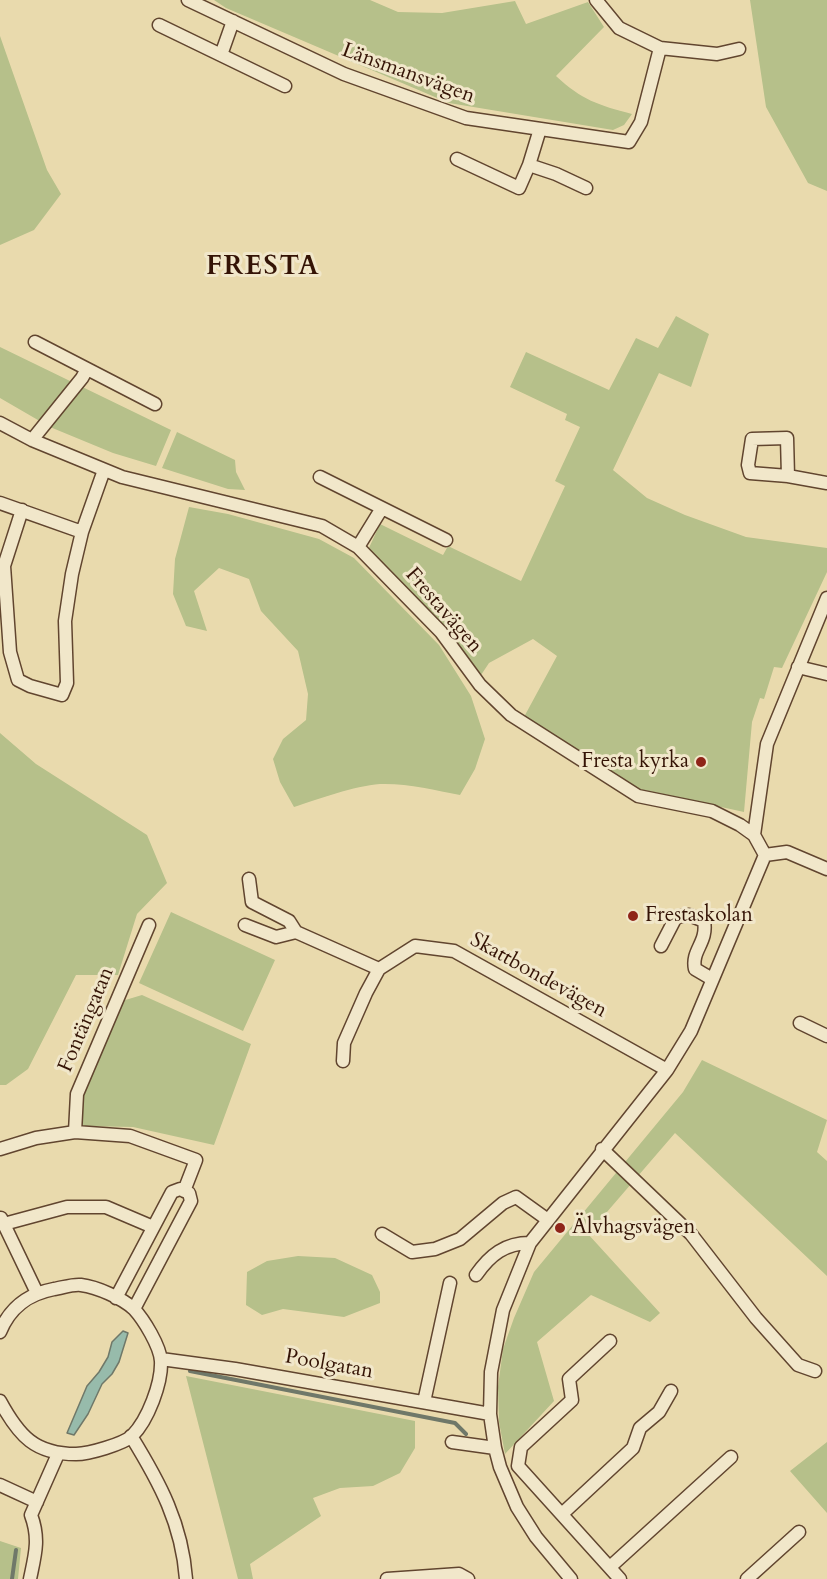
<!DOCTYPE html>
<html>
<head>
<meta charset="utf-8">
<style>
  body { margin:0 }
  canvas { display:block; background:#e9daad }
</style>
</head>
<body>
<canvas width="827" height="1579"></canvas>
<script>
const context = document.querySelector('canvas').getContext('2d');
context.lineJoin = 'round';
function fill(path, color) { context.fillStyle = color; context.fill(path, 'evenodd'); }
function trace(path, color, width, dash) { context.strokeStyle = color; context.lineWidth = width; context.lineCap = dash ? 'butt' : 'round'; context.setLineDash(dash || []); context.stroke(path); }
function write(font, color, halo, rows, align = 'center') {
  context.font = font + ' Cardo,serif'; context.lineWidth = 6; context.setLineDash([]); context.textBaseline = 'middle'; context.strokeStyle = halo; context.fillStyle = color; for (const [text, x, y, turn = 0] of rows) {
    context.save(); context.translate(x, y); context.rotate((+turn || 0) * Math.PI / 180); context.textAlign = isNaN(turn) ? turn : align; if (halo) context.strokeText(text, 0, 0); context.fillText(text, 0, 0); context.restore();
  }
}
fill(new Path2D(`
  M214,0h156l28,12 44,1 73,-12 11,23 62,-22 16,25 -48,49c26,24 42,29 76,38l-8,11 -11,5 -164,-27 -223,-95z
  M750,0h77v191l-19,-8 -42,-76z
  M0,36l47,134 14,24 -27,36 -34,15z
  M676,316l33,18 -18,53 -32,-14 -46,97 34,28 38,17 61,22 81,11v24l-45,96 -8,-1 -10,32 -4,-1 -8,24 -8,90 -105,-23 -115,-72 33,-61 -24,-17 -44,24 -10,15 -111,-128 12,-26 63,31 5,-9 73,35 44,-95 -10,-5 25,-54 -15,-7 2,-6 -57,-27 16,-35 83,38 27,-52 22,10z
  M0,347l171,83 -15,36 -43,-13 -63,-26 -50,-29z
  M177,432l58,28 1,12 9,18 -17,-1 -66,-21z
  M189,507l39,7 91,25 35,19 85,87 32,51 14,43 -10,30 -15,26c-25,-5 -54,-12 -80,-11 -26,2 -61,15 -86,23l-14,-25 -7,-23 10,-20 23,-19 2,-26 -10,-43 -37,-40 -12,-32 -30,-11 -25,23 13,40 -21,-5 -13,-32 2,-35z
  M0,733l36,31 111,71 20,48 -30,31 -19,61h-42l-48,94 -22,16h-6z
  M171,912l104,48 -32,71 -104,-48z
  M142,995l109,49 -37,101 -81,-18 -50,-1v-30l39,-95z
  M702,1060l125,60 -10,32 10,9v115l-152,-143 -87,101 72,79 -10,9 -59,-27 -54,47 17,59 -49,53 -6,-32 -1,-35 5,-38 11,-31 20,-46 149,-180z
  M298,1256l37,2 37,17 8,17v11l-36,14 -61,-8 -21,6 -16,-10 1,-33 20,-11z
  M186,1376l229,45v27l-15,25 -27,13 -33,2 -27,10 8,18 -71,48 3,15h-15z
  M827,1442v71l-37,-42z
  M0,1541l21,7 -3,31h-18z`), '#b6c08a');
const water = new Path2D(`
  M123,1331l5,2 -9,29 -7,12 -10,10 -14,30 -14,21 -7,-2 20,-47 12,-14 9,-15 4,-15z`);
fill(water, '#97bbab');
trace(water, '#6f7869', 1.5);
trace(new Path2D(`
  M190,1371l265,52 11,11
  M12,1579l4,-29`), '#6f7869', 4);
const minor = new Path2D(`
  M188,0l156,74 122,44 163,24 12,-20 19,-74 -41,-20 -23,-28
  M159,25l126,61
  M660,48l57,6 22,-5
  M221,55l12,-34
  M457,159l62,29 10,-23 27,9 30,14
  M529,165l11,-36
  M35,342l120,62
  M0,423l32,17 90,37 200,49 36,21 83,85 39,53 31,30 127,81 74,15 28,14 14,10 11,20
  M32,440l50,-62 5,-9
  M788,476l-1,-38 -35,1 -4,26 2,8 38,3 39,7
  M320,477l126,63
  M0,503l82,29
  M22,510l-18,56 6,86 8,28 12,6 32,9 5,-12 -2,-62 7,-47 10,-42 22,-62
  M358,547l24,-39
  M798,667l29,7
  M754,835l13,-91 60,-146
  M765,855l22,-3 40,17
  M249,879l3,23 37,19 7,11 83,37
  M245,925l31,12 20,-5
  M661,946l15,-29 13,-2 15,6c4,22 -13,29 -9,48l17,10
  M800,1023l27,13
  M343,1061l1,-18 22,-50 13,-24 36,-23 39,5 213,119
  M75,1132l2,-38 72,-169
  M0,1149l36,-11 39,-6 55,4 66,24 -12,31
  M602,1149l89,85 65,84 42,47 17,6
  M1,1218l36,75
  M4,1224l63,-17h39l47,20
  M382,1234l30,18 23,-3 25,-10 43,-36 13,-6 32,23
  M476,1275c14,-20 29,-32 54,-32
  M116,1298l56,-106 8,-3 9,4 2,8 -57,108
  M0,1332c10,-25 28,-38 54,-43 8,-1 18,-5 27,-4 16,2 41,13 53,24 10,11 26,37 27,52 1,22 -13,59 -29,75 -9,8 -43,18 -56,18 -41,0 -57,-18 -76,-53
  M610,1341l-41,38 3,21 -51,47 -3,19 102,113
  M161,1359l74,10 255,45
  M424,1402l26,-119
  M131,1436c29,47 51,88 55,143
  M452,1442l43,6
  M0,1485l37,17
  M562,1514l71,-66 7,-20 19,-16 12,-21
  M610,1567l121,-110
  M30,1579c5,-24 10,-40 1,-64l27,-61
  M387,1579l72,-5 9,5
  M571,1579l-35,-42 -19,-30 -17,-40 -5,-19 -5,-34 1,-42 12,-62 27,-67 137,-173 24,-39 74,-176
  M747,1579l52,-47`);
trace(minor, '#61452f', 15);
trace(minor, '#f1e7ca', 12);
for (const [x, y, r, color] of [
  [701,762,6,"#8f2418"],
  [633,916,6,"#8f2418"],
  [560,1228,6,"#8f2418"]
]) { const dot = new Path2D(); dot.arc(x, y, r, 0, 2 * Math.PI); context.fillStyle = color; context.fill(dot); trace(dot, '#f1e7ca', 2); }
write('21px', '#341305', '#f1e7ca', [
  ["Länsmansvägen",408,74,20],
  ["Frestavägen",443,611,49],
  ["Skattbondevägen",538,976,29],
  ["Fontängatan",87,1020,-67],
  ["Poolgatan",329,1365,10]
]);
write('21px', '#341305', '#f1e7ca', [
  ["Fresta kyrka",689,762,"right"],
  ["Frestaskolan",645,916],
  ["Älvhagsvägen",572,1228]
], 'left');
context.letterSpacing = '1.5px';
write('bold 27px', '#341305', '#f1e7ca', [
  ["FRESTA",263,268]
]);
context.letterSpacing = '0px';
</script>
</body>
</html>
